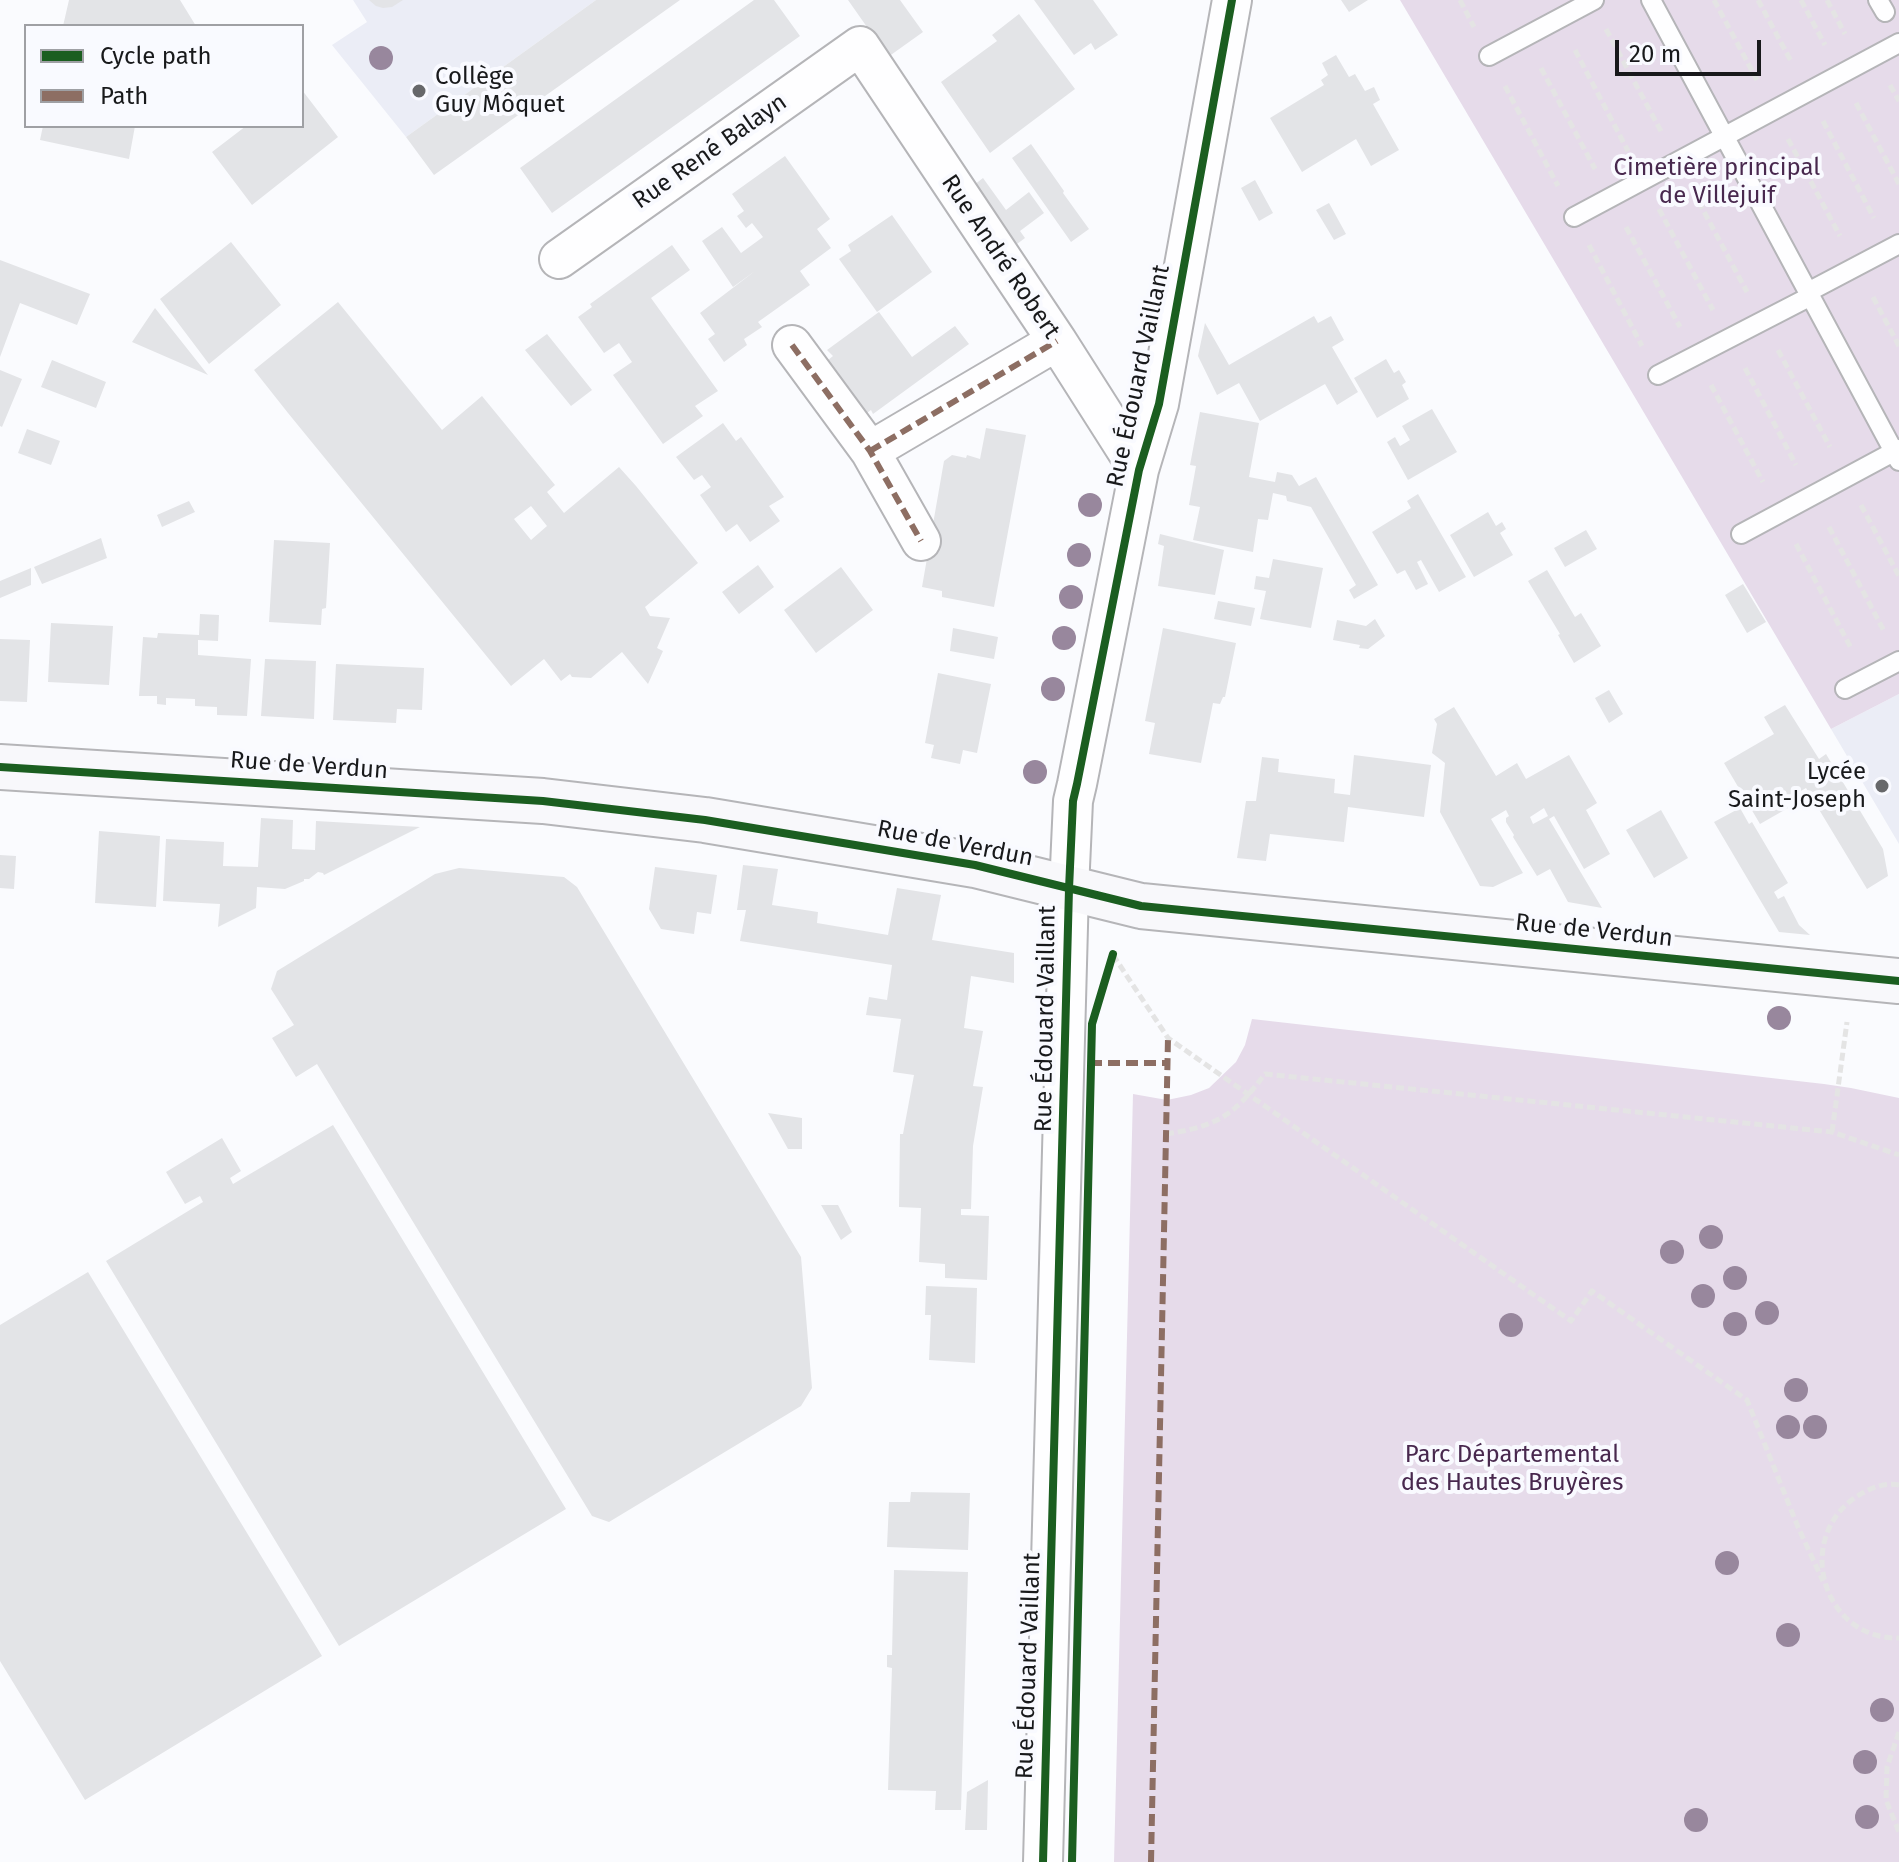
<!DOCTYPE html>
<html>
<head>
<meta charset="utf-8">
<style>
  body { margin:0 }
  #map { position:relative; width:1899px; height:1862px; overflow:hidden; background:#fafbfe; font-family:"Fira Sans",sans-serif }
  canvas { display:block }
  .legend { position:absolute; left:24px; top:24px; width:280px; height:104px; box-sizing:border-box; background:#f9faff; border:2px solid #9fa0a4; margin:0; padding:10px 14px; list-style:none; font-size:24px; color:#18191b }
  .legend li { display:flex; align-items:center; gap:16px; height:40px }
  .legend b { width:40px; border:2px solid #9fa0a4 }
  .scale { position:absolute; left:1615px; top:40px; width:146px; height:36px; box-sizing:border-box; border:4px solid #18191b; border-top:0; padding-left:10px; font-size:24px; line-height:28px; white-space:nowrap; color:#18191b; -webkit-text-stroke:6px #f9faff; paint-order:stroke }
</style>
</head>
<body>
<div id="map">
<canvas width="1899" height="1862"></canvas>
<ul class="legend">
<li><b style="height:10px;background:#1b5e20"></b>Cycle path</li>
<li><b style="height:10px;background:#8d6e63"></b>Path</li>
</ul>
<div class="scale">20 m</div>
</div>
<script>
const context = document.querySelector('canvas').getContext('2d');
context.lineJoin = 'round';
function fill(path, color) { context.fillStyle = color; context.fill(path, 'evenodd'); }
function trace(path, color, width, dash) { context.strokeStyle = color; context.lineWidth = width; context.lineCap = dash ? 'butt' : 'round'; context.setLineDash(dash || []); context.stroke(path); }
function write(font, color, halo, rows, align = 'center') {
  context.font = font + ' "Fira Sans",sans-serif'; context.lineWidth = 8; context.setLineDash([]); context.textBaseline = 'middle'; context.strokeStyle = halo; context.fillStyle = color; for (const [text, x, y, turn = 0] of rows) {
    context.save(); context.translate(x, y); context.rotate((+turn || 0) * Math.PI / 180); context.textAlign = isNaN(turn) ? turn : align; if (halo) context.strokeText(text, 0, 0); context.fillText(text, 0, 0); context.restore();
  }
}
fill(new Path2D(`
  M353,0h243l-190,137 -74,-92 35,-23z
  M1899,694v150l-68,-115z`), '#ebedf6');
fill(new Path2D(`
  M1400,0h499v694l-68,35z
  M1252,1019l572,65 27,4 48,10v764h-785l19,-768 34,6 24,-5 18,-7 27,-26 9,-17z`), '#e6dbea');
fill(new Path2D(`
  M69,0h111l16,26h-133z
  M369,0h34l-11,7 -9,1 -7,-2z
  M596,0h84l-246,175 -28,-38z
  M754,0h20l26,36 -248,177 -32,-45z
  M848,0h52l23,32 -35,25z
  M1034,0h59l25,35 -23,15 -4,-7 -17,12z
  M1341,0h27l-19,12z
  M1019,14l56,75 -85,64 -49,-71 56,-41 -5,-6z
  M1336,55l13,22 6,-3 10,17 9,-4 6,13 -7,4 26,46 -28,16 -15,-27 -54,33 -32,-54 54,-33 -3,-5 7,-5 -6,-12z
  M302,90l36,47 -86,68 -40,-53 34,-26h56z
  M43,126h92l-6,33 -89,-19z
  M1031,144l33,47 -1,2 26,36 -18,13 -59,-84z
  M785,156l45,63 -13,10 14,19 -31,23 10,14 -52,37 4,5 -18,12 3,6 -23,17 -16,-23 7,-5 -15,-21 55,-42 -22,16 -31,-46 20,-14 19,26 22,-16 -11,-14 -6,5 -9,-12 7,-5 -12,-17z
  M983,178l23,32 23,-18 15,21 -24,18 5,7 -8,6 -43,-59z
  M1255,180l18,33 -14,8 -18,-33z
  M1329,203l17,31 -12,6 -18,-30z
  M892,215l40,57 -55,40 -38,-53 12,-8 -3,-6z
  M231,242l50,63 -72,59 -49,-65z
  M672,245l18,25 -39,28 67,93 -23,15 8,10 -40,28 -50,-69 19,-13 -13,-19 -15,10 -26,-36 14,-10 -2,-3z
  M0,260l90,34 -13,31 -57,-22 -20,54z
  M338,302l104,128 40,-34 73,89 -8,7 17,21 55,-46 17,19 62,77 -53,44 5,9 20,2 -13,30 6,3 -15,33 -26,-32 -31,26 -19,-1 -2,-3 -9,7 -17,-22 -33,27 -223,-273 -34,-43zM531,506l16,20 -16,14 -17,-21z
  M155,308l53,67 -76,-33z
  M879,312l33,45 43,-31 14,18 -96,70 -2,-4 -11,8 -38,-53 11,-9 -6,-6z
  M1314,316l4,7 13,-7 13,24 -12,7 26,45 -21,13 -12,-21 -65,37 -21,-38 -22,12 -19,-39 7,-33 24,42z
  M547,334l45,56 -21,16 -46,-56z
  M1386,359l8,14 5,-3 7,12 -4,3 7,14 -32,19 -23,-40z
  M52,360l54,22 -10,26 -55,-21z
  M0,370l22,9 -20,48 -2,-1z
  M1432,409l25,43 -49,28 -21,-38 8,-5 5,9 10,-6 -8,-14z
  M1200,412l59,11 -10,54 26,5 2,-10 15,3 7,11 17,-9 62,108 -24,14 -5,-9 7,-5 -45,-78 -24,-6 -1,-5 -13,-3 -5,27 -10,-1 -5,33 -60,-12 7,-33 -11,-2 7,-39 -6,-1z
  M723,423l13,18 5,-4 43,60 -15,9 11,15 -30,21 -13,-18 -11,8 -26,-37 11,-8 -9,-12 -8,5 -18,-23z
  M986,428l40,7 -32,172 -52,-10v-6l-20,-4 22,-126 8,-6 14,3 1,-3 13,4z
  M27,429l33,12 -9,24 -33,-12z
  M1418,494l48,83 -27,15 -18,-32 -4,2 11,22 -12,6 -11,-20 -8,4 -25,-42 39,-24 -4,-7z
  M189,501l6,11 -33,15 -5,-12z
  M1488,512l8,14 6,-4 4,7 -6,4 13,22 -39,22 -24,-42z
  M1586,530l11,19 -32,18 -11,-19z
  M1160,534l64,16 -9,45 -57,-9 6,-40 -6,-2z
  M101,538l6,20 -65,26 -8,-17z
  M274,540l56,3 -4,65 -4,1 -1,16 -52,-3z
  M1273,559l50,9 -12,60 -51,-9 6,-28 -12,-2 2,-13 13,2z
  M758,565l16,22 -35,27 -17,-22z
  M841,567l32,43 -57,43 -32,-43z
  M31,568v17l-31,13v-17z
  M1547,570l28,47 6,-4 20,33 -27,17 -16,-28 2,-1 -32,-53z
  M1743,584l23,38 -19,11 -22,-38z
  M1218,601l37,7 -4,18 -37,-7z
  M200,614l19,1 -1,26 -20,-1v15l53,4 -4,57 -30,-1v-8l-22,-1v-7l-29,-1v7l-9,-1v-8h-18l4,-59 14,1 1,-5 41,2z
  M1375,619l10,17 -17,13 -9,-1 1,-3 -27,-5 4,-20 29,6z
  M51,623l62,3 -4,59 -61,-3z
  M953,628l45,9 -4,22 -44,-8z
  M1163,628l73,15 -11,54h-2l-3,7 -7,-1 -12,60 -52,-9 6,-31 -10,-2z
  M0,639l30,1 -3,62 -27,-1z
  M265,659l51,2 -2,58 -53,-3z
  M336,664l88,4 -2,42 -25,-1 -1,14 -63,-3z
  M938,673l53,11 -14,69 -14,-3 -3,14 -29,-6 3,-13 -9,-2z
  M1609,690l14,24 -14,9 -14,-25z
  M1785,705l34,54 7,-5 57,95 5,27 -21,13 -61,-101 -22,13 4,7 -28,16 -36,-61 50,-29 -10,-17z
  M1454,707l42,69 21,-13 9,16 43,-24 28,48 -11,7 24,44 -26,15 -30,-53 -5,3 53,89 -34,-6 -18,-33 -13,7 -24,-39 1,-2 -8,-13v-4l3,-2 -3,-6 -15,9 32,54 -30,14 -13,-1 -40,-74 5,-49 -13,-10 5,-29 -3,-5zM1544,808l4,8 -15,8 -3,-7z
  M1354,755l77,10 -7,52 -76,-10 -4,35 -74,-8 -4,27 -29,-3 9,-57h10l6,-44 17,2 -1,13 57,7 -1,14 16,2z
  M1740,808l9,16 3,-2 36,61 -14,9 4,7 6,-3 15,29 11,10 -31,-3 -65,-110z
  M1661,810l27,48 -34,20 -28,-48z
  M261,818l32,2 -1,29 23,1 1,-29 104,6 -96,48 -1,-2 -5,-1 -9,7h-5v2l-19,8 -28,-2 -1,21 -38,19 2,-23 -57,-3 3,-62 58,3 -1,24 35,1z
  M99,831l61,5 -4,71 -61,-4z
  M0,855l16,1 -2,33 -14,-1z
  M743,865l35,4 -6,36 46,7 -1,11 71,12 9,-47 44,7 -9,45 82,13v30l-43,-7 -7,52 19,3 -10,55 10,1 -10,59 -2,63h-10v6l28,1 -2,64 -42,-2v-14l-26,-2 2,-54 -22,-1 1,-73h3l11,-59 -21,-3 8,-53 -35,-4 3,-18 18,3 5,-35 -152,-24 6,-31h-9z
  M655,867l62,8 -6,39 -14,-2 -3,22 -33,-5 -12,-20z
  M459,868l105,9 13,10 224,370 11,131 -11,18 -192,116 -17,-6 -275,-452 -21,13 -24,-39 22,-13 -23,-36 6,-18 158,-97z
  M768,1113l34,5v31h-14z
  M333,1125l233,384 -227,137 -233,-385 97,-59 -3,-6 -15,8 -19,-32 56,-34 19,33 -11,7 3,6z
  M821,1205h17l14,27 -11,8z
  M88,1272l234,384 -237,144 -85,-139v-336z
  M926,1286l51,2 -2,75 -46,-3 2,-45h-6z
  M911,1492l59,1 -2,57 -81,-3 2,-45h21z
  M894,1570l74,2 -7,238h-26l1,-19 -48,-1 4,-122 -5,-1v-12h5z
  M988,1780l-1,50h-22l2,-38z`), '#e3e4e7');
const lane = new Path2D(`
  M1651,0l248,461
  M1878,0l7,12
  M1489,56l105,-56
  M1574,217l325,-174
  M1808,292l91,-48
  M1658,375l153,-79
  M1741,534l158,-85
  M1845,689l54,-28`);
const street = new Path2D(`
  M559,259l301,-213 197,295 82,129
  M792,345l78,106 51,90
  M870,451l187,-110
  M1043,1862l26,-973 4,-88 4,-17 62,-314 20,-66 73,-404`);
const secondary = new Path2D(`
  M0,767l543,34 162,19 270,45 166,41 758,75`);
trace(lane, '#b5b5b8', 22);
trace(street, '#b5b5b8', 42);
trace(secondary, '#b5b5b8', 48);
trace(new Path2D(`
  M1460,0l14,27
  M1714,0l43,80
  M1758,0l34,63
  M1801,0l24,45
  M1827,0l18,34
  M1606,29l56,104
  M1575,50l53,101
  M1541,68l54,101
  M1890,85l9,16
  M1505,86l53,100
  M1856,103l43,81
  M1823,121l51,97
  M1788,139l52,97
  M1693,191l54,101
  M1659,209l54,101
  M1626,227l54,100
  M1589,245l53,101
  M1873,297l26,49
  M1778,350l52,97
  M1745,368l51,97
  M1711,385l52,97
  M1861,505l38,71
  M1829,527l55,104
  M1796,544l55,104
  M1113,955l55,83 403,283 21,-30 155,109 51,127 25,54
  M1832,1132l15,-110
  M1166,1134c25,-4 51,-9 70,-27 11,-9 20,-22 29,-33l567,58 67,23
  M1899,1485c-17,-3 -33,5 -46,14 -59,44 -28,141 46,139
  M1899,1732l-12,35 -1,33 13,32`), '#e4e4e4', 5, [8, 4]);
trace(lane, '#fefeff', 18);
trace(street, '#fefeff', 38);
trace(secondary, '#f8f8fb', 44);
trace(new Path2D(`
  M792,345l78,106 51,90
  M870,451l187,-110
  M1090,1063h77
  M1151,1862l17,-824`), '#8d6e63', 6, [12, 6]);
trace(new Path2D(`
  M0,767l543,34 162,19 270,45 166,41 758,75
  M1043,1862l26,-973 4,-88 4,-17 62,-314 20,-66 73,-404
  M1072,1862l20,-838 21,-70`), '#1b5e20', 8);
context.fillStyle = '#98879d';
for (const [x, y] of [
  [381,58],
  [1090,505],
  [1079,555],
  [1071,597],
  [1064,638],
  [1053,689],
  [1035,772],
  [1779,1018],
  [1711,1237],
  [1672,1252],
  [1735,1278],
  [1703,1296],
  [1767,1313],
  [1735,1324],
  [1511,1325],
  [1796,1390],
  [1788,1427],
  [1815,1427],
  [1727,1563],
  [1788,1635],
  [1882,1710],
  [1865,1762],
  [1867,1817],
  [1696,1820]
]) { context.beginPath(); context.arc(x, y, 12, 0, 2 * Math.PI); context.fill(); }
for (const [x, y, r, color] of [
  [419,91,8,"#67686a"],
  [1882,786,8,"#67686a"]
]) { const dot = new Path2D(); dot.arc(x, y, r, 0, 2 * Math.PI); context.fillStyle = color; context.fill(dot); trace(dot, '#f9faff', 3); }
write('24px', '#18191b', '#f9faff', [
  ["Collège",435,77],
  ["Guy Môquet",435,105],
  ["Lycée",1866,772,"right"],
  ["Saint-Joseph",1866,800,"right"]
], 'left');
write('24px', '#18191b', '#f9faff', [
  ["Rue René Balayn",710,152,-35],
  ["Rue André Robert",1000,257,56],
  ["Rue Édouard Vaillant",1139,376,-78],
  ["Rue de Verdun",309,766,4],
  ["Rue de Verdun",955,844,11],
  ["Rue de Verdun",1594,931,6],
  ["Rue Édouard Vaillant",1046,1019,-89],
  ["Rue Édouard Vaillant",1029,1666,-88]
]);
write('24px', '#48284e', '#f9faff', [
  ["Cimetière principal",1717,168],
  ["de Villejuif",1717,196],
  ["Parc Départemental",1512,1455],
  ["des Hautes Bruyères",1512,1483]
]);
</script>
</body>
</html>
